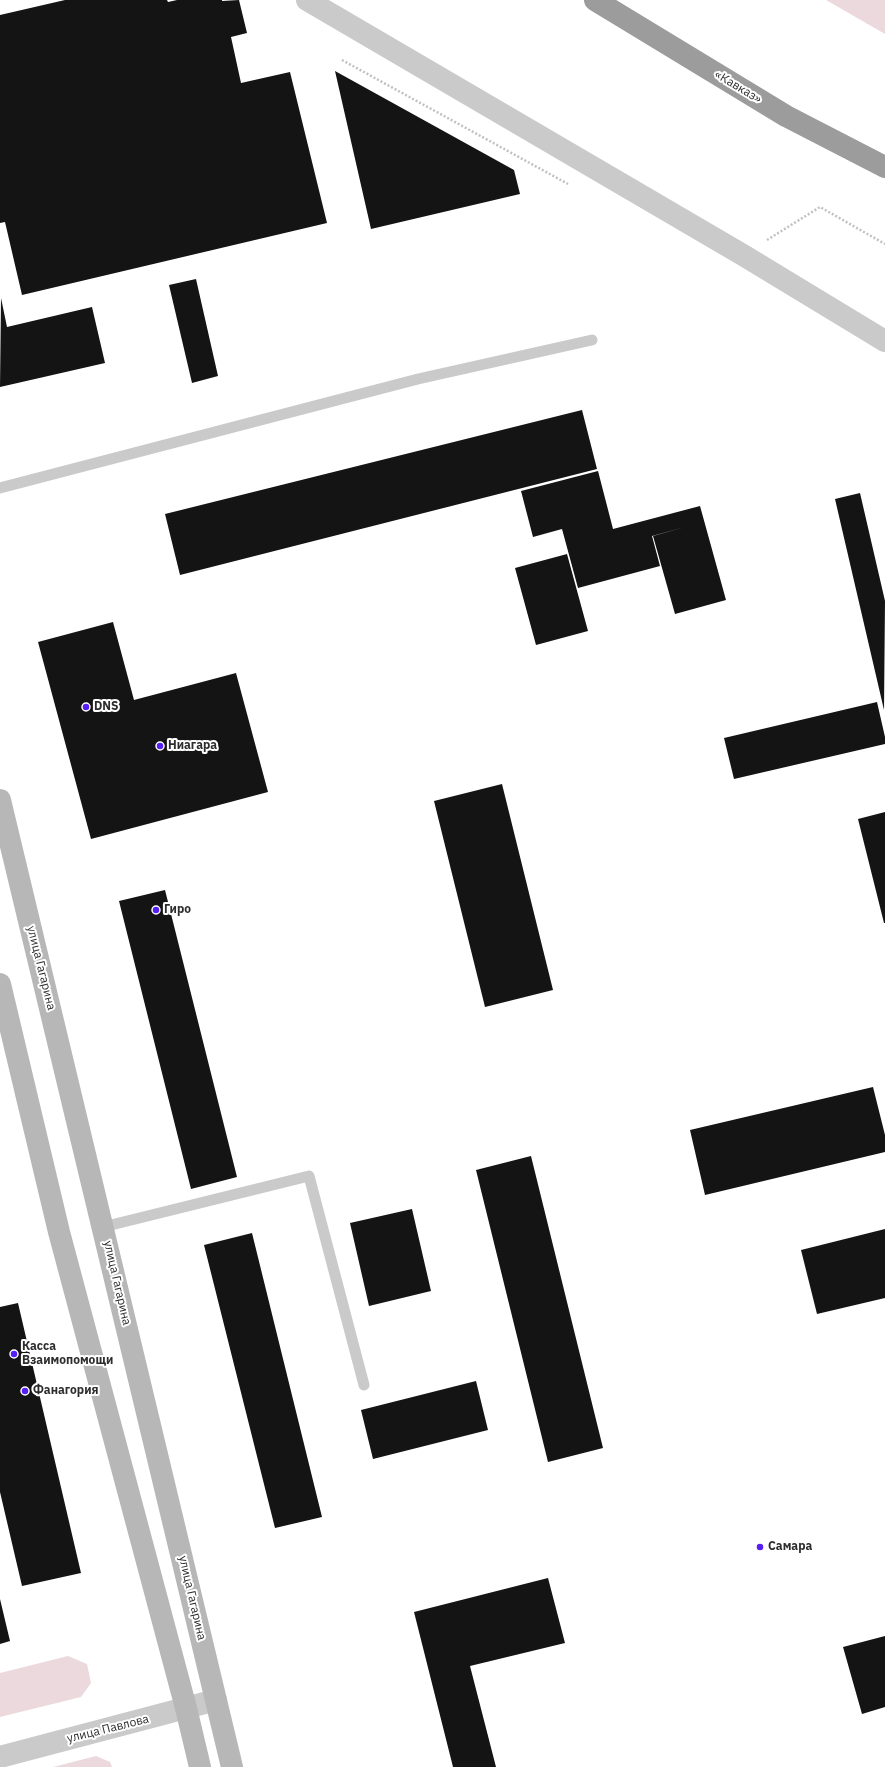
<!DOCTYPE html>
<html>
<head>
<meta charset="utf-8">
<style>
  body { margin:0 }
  canvas { display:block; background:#fff }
</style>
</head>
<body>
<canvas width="885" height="1767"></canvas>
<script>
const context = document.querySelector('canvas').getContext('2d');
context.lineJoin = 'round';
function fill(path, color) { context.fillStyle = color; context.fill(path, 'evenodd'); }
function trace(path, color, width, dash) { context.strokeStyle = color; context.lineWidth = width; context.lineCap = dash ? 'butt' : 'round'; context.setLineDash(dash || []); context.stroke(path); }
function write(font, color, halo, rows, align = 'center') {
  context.font = font + ' "IBM Plex Sans",sans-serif'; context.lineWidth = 4; context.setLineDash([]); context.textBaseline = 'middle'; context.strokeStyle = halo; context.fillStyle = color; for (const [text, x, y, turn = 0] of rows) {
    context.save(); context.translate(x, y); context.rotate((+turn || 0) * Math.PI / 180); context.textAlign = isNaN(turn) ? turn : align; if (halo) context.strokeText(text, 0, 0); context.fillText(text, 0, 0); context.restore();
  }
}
fill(new Path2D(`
  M827,0h58v34l-59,-34z
  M68,1656l19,8 4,19 -10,14 -81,20v-44z
  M96,1756l14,6 2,5h-59z`), '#ecd9dd');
fill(new Path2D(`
  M65,0h102l1,2 9,-2h45v1l17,-1 8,33 -16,4 10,46 49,-11 37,151 -305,72 -17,-73 -5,1v-208z
  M335,71l179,99 6,24 -149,35z
  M196,279l22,97 -26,7 -23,-98z
  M1,298l6,29 85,-20 13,56 -105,24z
  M582,410l15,59 -417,106 -15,-61z
  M598,471l15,58 87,-23 26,94 -51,14 -22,-78 32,-9 -33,9 8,30 -82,22 -16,-59 -29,8 -12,-46z
  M860,493l25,108 -1,109 -49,-211z
  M567,554l21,77 -52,14 -21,-77z
  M113,622l21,78 102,-27 32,119 -177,47 -53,-197z
  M877,702l8,35v7l-151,35 -10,-41z
  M502,784l51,206 -68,17 -51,-206z
  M885,812v111h-1l-26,-104z
  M165,890l72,287 -46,12 -72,-288z
  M873,1087l12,48v17l-180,43 -15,-65z
  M531,1156l72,292 -55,14 -72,-292z
  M412,1209l19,82 -62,15 -19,-83z
  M885,1229v69l-68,16 -16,-64z
  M252,1233l70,284 -47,11 -71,-283z
  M18,1303l63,270 -59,13 -22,-94v-185z
  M476,1381l12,49 -115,29 -12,-49z
  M548,1578l17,65 -95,23 26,101h-43l-39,-155z
  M0,1599l10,42 -10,3z
  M885,1636v71l-23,7 -19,-67z`), '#141414');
trace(new Path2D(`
  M342,60l226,124
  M767,240l53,-33 65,37`), '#c1c1c1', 2.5, [2, 2]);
trace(new Path2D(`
  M0,488l418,-109 174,-39
  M103,1227l206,-51 55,209`), '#cacaca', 11);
trace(new Path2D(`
  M307,0l436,255 142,86
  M0,1757l216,-57`), '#cacaca', 22);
trace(new Path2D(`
  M0,800l232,967
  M0,984l59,248 127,476 14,59`), '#b7b7b7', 22);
trace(new Path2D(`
  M595,0l191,116 99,51`), '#9c9c9c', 22);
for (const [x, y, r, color] of [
  [86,707,4,"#551ef5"],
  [160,746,4,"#551ef5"],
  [156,910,4,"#551ef5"],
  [14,1354,4,"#551ef5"],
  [25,1391,4,"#551ef5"],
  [760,1547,4,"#551ef5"]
]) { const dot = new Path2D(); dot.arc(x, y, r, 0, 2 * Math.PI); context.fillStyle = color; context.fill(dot); trace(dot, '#fff', 1.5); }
write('12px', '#2d2d2d', '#fff', [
  ["«Кавказ»",738,87,31],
  ["улица Гагарина",41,968,76],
  ["улица Гагарина",117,1283,77],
  ["улица Гагарина",192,1598,77],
  ["улица Павлова",108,1729,-14]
]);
write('bold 12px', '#2d2d2d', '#fff', [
  ["DNS",94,707],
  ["Ниагара",168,746],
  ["Гиро",164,910],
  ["Касса",22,1347],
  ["Взаимопомощи",22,1361],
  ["Фанагория",33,1391],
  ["Самара",768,1547]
], 'left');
</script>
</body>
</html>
